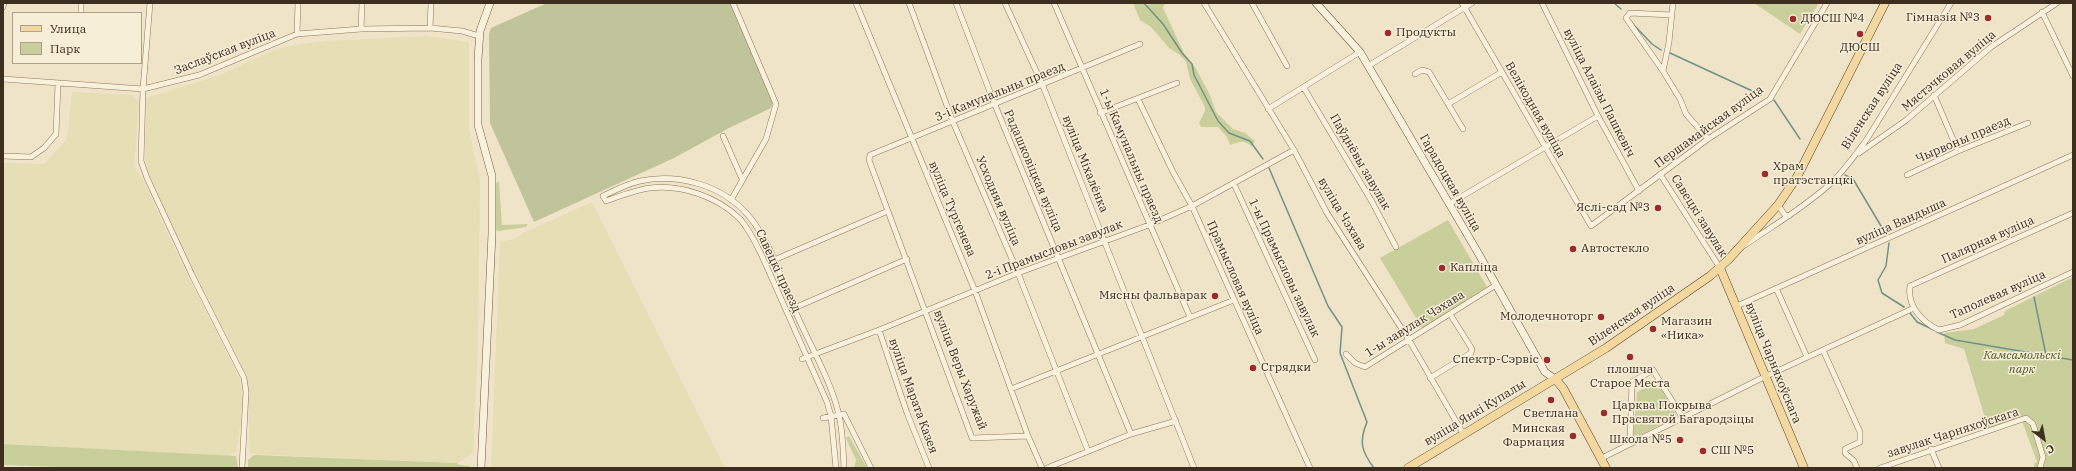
<!DOCTYPE html>
<html>
<head>
<meta charset="utf-8">
<style>
  body { margin:0 }
  #map { position:relative; width:2076px; height:471px; overflow:hidden; background:#f0e4c8; font-family:"IBM Plex Serif",serif }
  canvas { display:block }
  .frame { position:absolute; inset:0; border:4px solid #3d2e20; pointer-events:none }
  .legend { position:absolute; left:12px; top:12px; width:130px; height:52px; box-sizing:border-box; background:#f7eed8; border:1px solid #ada18e; margin:0; padding:5px 7px; list-style:none; font-size:12px; color:#3d2e20 }
  .legend li { display:flex; align-items:center; gap:8px; height:20px }
  .legend b { width:20px; border:1px solid #ada18e }
  .north { position:absolute; left:2024px; top:419px; width:40px; height:40px; -webkit-text-stroke:3px #f7eed8; paint-order:stroke; rotate:148deg; font-size:11px; font-weight:700; line-height:16px; text-align:center; color:#3d2e20 }
  .north::after { content:''; display:block; margin:auto; width:14px; height:18px; background:#3d2e20; clip-path:polygon(50% 0,100% 100%,50% 72%,0 100%) }
</style>
</head>
<body>
<div id="map">
<canvas width="2076" height="471"></canvas>
<div class="frame"></div>
<ul class="legend">
<li><b style="height:5px;background:#f3d9a0"></b>Улица</li>
<li><b style="height:11px;background:#c9cf9b"></b>Парк</li>
</ul>
<div class="north">С</div>
</div>
<script>
const context = document.querySelector('canvas').getContext('2d');
context.lineJoin = 'round';
function fill(path, color) { context.fillStyle = color; context.fill(path, 'evenodd'); }
function trace(path, color, width, dash) { context.strokeStyle = color; context.lineWidth = width; context.lineCap = dash ? 'butt' : 'round'; context.setLineDash(dash || []); context.stroke(path); }
function write(font, color, halo, rows, align = 'center') {
  context.font = font + ' "IBM Plex Serif",serif'; context.lineWidth = 3; context.setLineDash([]); context.textBaseline = 'middle'; context.strokeStyle = halo; context.fillStyle = color; for (const [text, x, y, turn = 0] of rows) {
    context.save(); context.translate(x, y); context.rotate((+turn || 0) * Math.PI / 180); context.textAlign = isNaN(turn) ? turn : align; if (halo) context.strokeText(text, 0, 0); context.fillText(text, 0, 0); context.restore();
  }
}
fill(new Path2D(`
  M426,36l43,6v87l11,52 -2,165 -5,107 -16,10 -207,-9 -3,-76 -53,-104 -44,-97 -5,-16 1,-63 74,-23 54,-25 20,-5 33,-4z
  M72,92l61,3 6,7 -5,65 9,12 38,83 58,114 4,22 -4,37 -3,17 -7,4 -226,-12v-281l41,1 23,-25z
  M592,202l133,266h-234l9,-226 15,-3 10,-7z`), '#e6deb5');
fill(new Path2D(`
  M1133,3h12l2,2 7,-2h11l-2,5 21,45 11,14 15,28 6,17 17,17 12,4 10,8 -3,6c-8,-8 -12,-5 -22,-2l-3,-8 -9,-10h-17l-2,-4 6,-12v-4l-15,-28 -4,-17 -6,-7 -11,-7 -18,-21 -11,-7z
  M1754,3h65l-19,31z
  M499,181l3,44 26,-1 -2,3 -28,4 -3,-2v-45z
  M1448,220l39,67 -65,41 -42,-70z
  M2073,277v191h-39v-4l3,-2 -15,-41 -33,10 -25,-82 -19,-6 -1,-10 30,-4 30,-14 1,-4z
  M1657,381l20,35 -44,23 4,-47z
  M849,436l18,32h-13l2,-8 -10,-22z
  M3,444l233,12 2,11 -152,1 -83,-3z
  M254,455l203,8 3,2 9,1 2,2h-223v-8z`), '#c9cf9b');
fill(new Path2D(`
  M547,3h184l42,98 -2,7 -42,20 -55,30 -140,64 -44,-99 -1,-89 2,-6z`), '#bfc49a');
trace(new Path2D(`
  M1144,3l19,21 19,29 10,11 2,11 24,46 11,12 21,8 13,18
  M1614,3l7,6
  M1633,24l19,20 9,6
  M1670,53l91,42
  M1774,100l26,39
  M1269,168l59,138 14,21 -2,26 27,69c-8,19 -6,29 7,46
  M1845,175l8,4 34,57
  M1889,243l-3,23 -8,14 4,13 22,14
  M2034,297l12,58
  M1910,313l7,9 17,8
  M1937,332l18,8 118,20`), '#6f938a', 1.5);
const street = new Path2D(`
  M150,3l-7,86 -2,72 6,17 45,97 52,103 2,14 -4,76
  M856,3l119,288 53,145 14,32
  M909,3l44,119 65,151 70,178
  M956,3l39,102 136,329
  M1005,3l38,83 151,382
  M1054,3l136,314
  M1204,3l90,147 33,63 82,127 55,95
  M1252,3l35,63
  M1462,3l129,223 117,-87 62,-40 57,-96
  M1542,3l56,113 41,75
  M1673,3l-4,39 -6,29 17,28 6,15 22,25
  M3,7l1,-4
  M2042,12l31,64
  M81,13v-10
  M430,28l1,-25
  M361,29l1,-26
  M297,34l1,-31
  M1368,66l104,-63
  M1663,71l-37,-53 4,-5 42,2
  M1415,74l7,-4 7,2 34,57
  M3,79l140,10 56,-14 98,-41 64,-5 69,-1 32,3 17,5
  M1304,88l67,112 25,47
  M1934,95l24,56
  M1138,99l35,73 19,34 118,262
  M1448,104l54,-32
  M1268,109l92,-57
  M1100,113l77,-30
  M723,136l19,43
  M1859,153l46,-32 86,-74 66,-44
  M3,156l28,1 13,-9 12,-14 2,-50
  M1660,174l60,94
  M1907,175l51,-24 70,-28
  M1234,184l81,176
  M731,200l35,-61 10,-35 -43,-101
  M1449,204l149,-88
  M1778,205l7,10 4,1
  M2073,213l-163,73c-3,20 12,36 29,44l21,-5 113,-53
  M1745,245c29,-20 60,-38 85,-61 14,-13 26,-30 37,-45l84,-136
  M774,260l114,-49
  M1776,288l31,69
  M1737,306l336,-151
  M792,309l115,-50
  M879,330l28,83 22,55
  M1823,350l37,82v10l-15,7v4l9,8 3,7
  M1346,354l9,9 10,4 131,-82
  M802,359l77,-29 139,-57 131,-48 43,-19 102,-56
  M1430,378l41,-25 1,-4 -22,-35
  M1011,389l223,-89
  M823,418l21,-4 27,54
  M1028,436l-56,2 -103,-278 1,-5 270,-111
  M1630,444l2,-62 21,-12 29,47
  M1931,449l8,19
  M1602,458l158,-79 154,-71
  M836,468l-5,-52 -4,-14 -65,-146c-6,-12 -12,-26 -22,-37 -22,-22 -59,-35 -90,-31 -15,2 -30,8 -44,13l-3,-5c12,-6 24,-12 37,-15 38,-8 82,4 108,34 23,27 34,66 48,98 14,32 33,64 42,98 5,18 5,38 6,57
  M1047,468l84,-34 45,-13
  M1880,468l146,-50 7,6 10,33 -3,11`);
const secondary = new Path2D(`
  M1316,3l44,49 117,199 68,121 10,7
  M481,468l11,-234v-58l-14,-51v-66l2,-28 10,-28`);
const primary = new Path2D(`
  M1720,268l84,200
  M1555,379l8,9 43,80
  M1408,468l198,-120 104,-72 18,-16 50,-55 19,-28 88,-174`);
trace(street, '#8d765c', 6);
trace(secondary, '#6f573f', 8);
trace(primary, '#5b4430', 9);
trace(street, '#faf1dc', 5);
trace(secondary, '#faf1dc', 7);
trace(primary, '#f3d9a0', 8);
for (const [x, y, r, color] of [
  [1988,18,4,"#9e2a2b"],
  [1793,19,4,"#9e2a2b"],
  [1388,33,4,"#9e2a2b"],
  [1860,34,4,"#9e2a2b"],
  [1765,174,4,"#9e2a2b"],
  [1658,208,4,"#9e2a2b"],
  [1573,249,4,"#9e2a2b"],
  [1442,268,4,"#9e2a2b"],
  [1215,296,4,"#9e2a2b"],
  [1601,317,4,"#9e2a2b"],
  [1653,329,4,"#9e2a2b"],
  [1630,357,4,"#9e2a2b"],
  [1547,360,4,"#9e2a2b"],
  [1253,368,4,"#9e2a2b"],
  [1551,400,4,"#9e2a2b"],
  [1604,413,4,"#9e2a2b"],
  [1573,436,4,"#9e2a2b"],
  [1680,440,4,"#9e2a2b"],
  [1703,451,4,"#9e2a2b"]
]) { const dot = new Path2D(); dot.arc(x, y, r, 0, 2 * Math.PI); context.fillStyle = color; context.fill(dot); trace(dot, '#f7eed8', 1.5); }
write('12px', '#3d2e20', '#f7eed8', [
  ["Гімназія №3",1980,18,"right"],
  ["ДЮСШ №4",1801,19],
  ["Продукты",1396,33],
  ["ДЮСШ",1860,48,"center"],
  ["Храм",1773,167],
  ["пратэстанцкі",1773,181],
  ["Яслі-сад №3",1650,208,"right"],
  ["Автостекло",1581,249],
  ["Капліца",1450,268],
  ["Мясны фальварак",1207,296,"right"],
  ["Молодечноторг",1593,317,"right"],
  ["Магазин",1661,322],
  ["«Ника»",1661,336],
  ["Спектр-Сэрвіс",1539,360,"right"],
  ["Сгрядки",1261,368],
  ["плошча",1630,370,"center"],
  ["Старое Места",1630,384,"center"],
  ["Царква Покрыва",1612,406],
  ["Прасвятой Багародзіцы",1612,420],
  ["Светлана",1551,414,"center"],
  ["Минская",1565,429,"right"],
  ["Фармация",1565,443,"right"],
  ["Школа №5",1672,440,"right"],
  ["СШ №5",1711,451]
], 'left');
write('12px', '#3d2e20', '#f7eed8', [
  ["Заслаўская вуліца",225,52,-21],
  ["Мястэчковая вуліца",1949,71,-40],
  ["3-і Камунальны праезд",1000,92,-22],
  ["вуліца Алаізы Пашкевіч",1599,93,63],
  ["Віленская вуліца",1872,106,-57],
  ["Велікодная вуліца",1535,110,60],
  ["Першамайская вуліца",1709,127,-36],
  ["Чырвоны праезд",1963,140,-23],
  ["1-ы Камунальны праезд",1131,156,67],
  ["Паўднёвы завулак",1360,162,60],
  ["вуліца Міхалёнка",1085,164,68],
  ["Радашковіцкая вуліца",1033,171,67],
  ["Гарадоцкая вуліца",1450,183,60],
  ["Усходняя вуліца",998,201,67],
  ["вуліца Тургенева",952,209,67],
  ["вуліца Чэхава",1342,214,59],
  ["Савецкі завулак",1699,216,58],
  ["вуліца Вандыша",1901,222,-24],
  ["Палярная вуліца",1988,240,-24],
  ["2-і Прамысловы завулак",1054,250,-21],
  ["1-ы Прамысловы завулак",1284,268,65],
  ["Савецкі праезд",778,271,65],
  ["Прамысловая вуліца",1235,278,66],
  ["Таполевая вуліца",1998,295,-24],
  ["Віленская вуліца",1632,315,-34],
  ["1-ы завулак Чэхава",1415,324,-32],
  ["вуліца Чарняхоўскага",1773,363,68],
  ["вуліца Веры Харужай",960,370,69],
  ["вуліца Марата Казея",913,396,70],
  ["вуліца Янкі Купалы",1475,413,-31],
  ["завулак Чарняхоўскага",1953,433,-18]
]);
write('italic 12px', '#4d5a26', '#f7eed8', [
  ["Камсамольскі",2022,356],
  ["парк",2022,370]
]);
</script>
</body>
</html>
